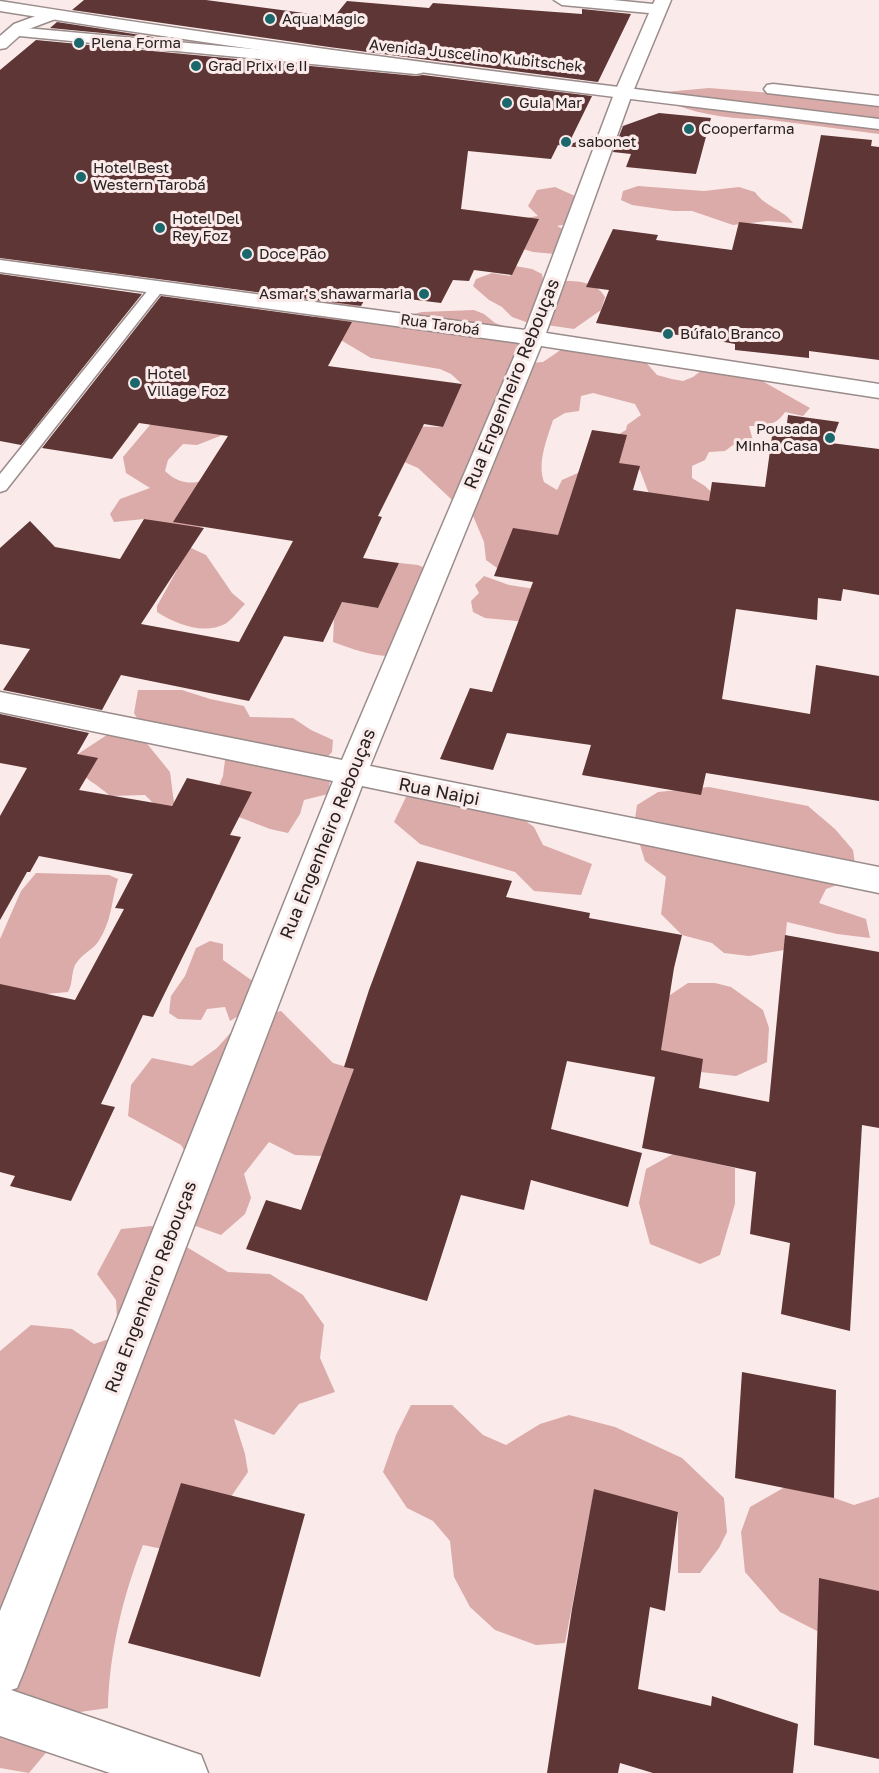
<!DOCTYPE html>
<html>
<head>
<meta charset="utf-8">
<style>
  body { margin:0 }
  canvas { display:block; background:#faeae9 }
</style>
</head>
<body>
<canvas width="879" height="1773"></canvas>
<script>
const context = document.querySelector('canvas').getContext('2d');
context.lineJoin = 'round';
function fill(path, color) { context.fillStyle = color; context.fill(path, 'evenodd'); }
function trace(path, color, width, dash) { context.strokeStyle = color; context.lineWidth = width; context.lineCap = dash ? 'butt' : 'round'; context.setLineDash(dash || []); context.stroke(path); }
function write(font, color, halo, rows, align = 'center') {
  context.font = font + ' "Golos Text",sans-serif'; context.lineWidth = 6; context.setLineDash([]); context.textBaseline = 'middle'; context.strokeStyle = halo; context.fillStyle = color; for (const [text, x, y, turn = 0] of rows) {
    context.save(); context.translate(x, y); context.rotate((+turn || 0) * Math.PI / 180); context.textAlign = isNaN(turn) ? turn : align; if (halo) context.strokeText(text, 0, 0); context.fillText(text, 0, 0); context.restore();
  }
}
fill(new Path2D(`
  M709,88l100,8 70,11v27l-116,-15c-34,1 -70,-6 -101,-19l3,-8z
  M638,186l66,5 35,-4 16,5c10,15 28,17 38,31l-25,-2 -35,4 -41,-14h-18l-42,-6 -11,-5 2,-9z
  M555,187l20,9 2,10 -10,18 -10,2 12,6 -14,22 -22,-2 -27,-8 7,-24 25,-4 -10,-10 9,-16z
  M515,266l17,3 10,5 1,7c21,1 50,-5 62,16l-4,13 -27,19 -48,-7 -14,-5 -10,-10 -13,-7 -16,-14 3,-7 16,-6 18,3z
  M328,292l47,22 26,3 21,-5 52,-2 10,4 11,9 21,7 4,18 9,15 14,-1 25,-17 76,15 13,15 15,4 11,2 10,-4 9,-7 46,3 62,35 -7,8 -18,-4c-9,14 -20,14 -36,14l4,15 -11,5 -9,-1 -8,6 -16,1 -4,8 -13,6v12l13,8 14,14 -12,11 -55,-9 -12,-32 -18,-4 -12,-13 9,-19 7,-4 1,-5 14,-10 -6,-11 -42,-11 -12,3 -2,15 -14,2 -12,7c-6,19 -16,42 -9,62l13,8 5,-10 18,-8 16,38 -85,68 -25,-18 -2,-18 -13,-31 -20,-12 -33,-31 -34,-15 11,-27 48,1 19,-43 -11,-10 -11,-5 -69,-11 -32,-19 -10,-14 -15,-8 -6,-12z
  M155,419l78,12 -36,14 -14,-1 -15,16 -3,11c13,12 24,14 41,9l1,42 -11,9 -52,-12 -30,3 -4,-8 10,-15 30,-11 -24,-15 -3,-16z
  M191,548l15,7 26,38 13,11c-6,6 -13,16 -20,20 -22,11 -49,0 -68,-12v-6l20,-36 -10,-16z
  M399,563l19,2 12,5 -34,86c-23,1 -41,-6 -63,-14l1,-23 8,-17 36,6z
  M484,576l25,9 26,4 -8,33 -42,-4 -12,-6 -2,-11 8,-8 -4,-8z
  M138,690h44l28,9 34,7 6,11 43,1 18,12 22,10 -1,12 -15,16 13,12 -2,14 -24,6 -4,14 -12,19 -18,-4 -31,-12 -23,-24 7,-17 2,-16 -82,-31 -9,-16z
  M116,729l28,11 26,32 4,31 -7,7 -32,60 -15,2 33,-69 -8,-8 -35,1c-15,-14 -23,-14 -35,-31l3,-11z
  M709,787l99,19 27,23 18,21 4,28 -31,11 -7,14 47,16 4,19 -33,-4 -50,-12 -3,28 -35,6 -25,-3 -12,-10 -30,-8 -21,-21 5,-37 -21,-16 -11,-35 3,-21 21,-13z
  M431,794l89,23 14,10 9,18 49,19 -11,31 -47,-4 -19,-19 -95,-28 -26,-22 12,-25z
  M36,873l73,2 9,4c-7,23 -6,42 -20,63 -6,9 -15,10 -23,23 -4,9 -2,18 -7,27l-68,6v-59l21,-48z
  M210,941l13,3v16l31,22 -11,31 -13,8 -5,-14 -18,2 -6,11 -23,-1 -9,-6 2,-17 14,-20 11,-28z
  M688,983h27l16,4 32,23 6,18 -2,34 -31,14 -62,-7 -23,-13 -1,-33 20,-28z
  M281,1011l52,52 24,7 -35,86 -27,-1 -26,-13 -25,32 7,24 -6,16 -24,21 -34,-12 6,-59 -12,-19 -53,-29 3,-31 21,-27 40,8 25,-18 25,-28z
  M673,1154l62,14v36l-15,51 -20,9 -50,-20 -11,-41 7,-34z
  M152,1226l76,46 42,2 33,21 21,30 -4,33 15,34 -36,12 -25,31 -40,-16 11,35 3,18 -20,29 -61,49 -24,-5c-20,50 -34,109 -35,163l-28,4 -51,61 -29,-5v-417l31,-26 41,4 22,15 24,-8 -2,-36 -19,-26 24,-45z
  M411,1405h41l31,30 23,10 34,-21 29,-9 46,12 67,31 42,40 3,34 -8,16 -19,25h-22v-61l-84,-22 -29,153 -29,2 -41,-15 -25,-23 -16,-30 -4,-36 -17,-20 -26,-13 -24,-36 13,-37z
  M792,1483l62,22 25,-8v108l-21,12 -41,14 -37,-19 -35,-40 -4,-40 9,-25z`), '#dbaba9');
fill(new Path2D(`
  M84,0h122l128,17 13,-16 82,7 4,-5 149,11v-5l49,5 -33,68 -269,-35 -257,-37z
  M57,22l52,8 56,9 -115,-11z
  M36,40l380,36 7,-1 169,21 -24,49 28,-10 -5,14 -33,-4 -7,14 -83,-8 -7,58 78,10 -27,56 -38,-5 -5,11 -16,-1 -12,23 -73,-9 -7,12 -361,-48v-188z
  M659,113l52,5 -15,56 -70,-7 5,-13 -18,-2 10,-26z
  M821,135l51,5 -1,6 8,1v213l-70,-9v7l-74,-8v-6l-16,-3 -123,-18 13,-33 -23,-3 27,-58 45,6 -2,5 76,10 7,-28 63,7z
  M0,274l142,20 -121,151 -21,-4z
  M161,296l191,26 -24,44 134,18 -19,43 -19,-3 -46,92 4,1 -19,41 36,5 -21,45 -36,-6 -19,40 -39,-6 -35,65 -128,-26 -19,35 -99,-20 27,-41 -30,-5v-96l30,-27 25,26 65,12 24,-40 60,9 -63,96 98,18 54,-101 -120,-19 55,-86 -89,-13 -27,36 -70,-11z
  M788,415l51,7 -8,21 48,6v146l-36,-6 -2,12 -23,-3 -1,22 -81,-11 -14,90 88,15 6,-49 63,11v125l-173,-28 -5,22 -119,-20 9,-30 -84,-12 -14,37 -53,-11 30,-71 22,4 41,-110 -39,-6 19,-48 45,7 34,-105 35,5 -8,28 21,3 -7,24 76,11 3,-19 53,5 8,-58 13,2z
  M0,714l89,19 -12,21 21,4 -19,32 93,16 15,-28 65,14 -22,43 11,2 -43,89 -45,91 -10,-2 -42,89 14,3 -44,94 -61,-15 5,-10 -15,-4v-188l75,16 49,-91 -9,-1 18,-34 -94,-18 -9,16h-3l-27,48v-104l27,-48 -27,-5z
  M417,861l95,20 -6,16 84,16 -1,5 93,17 -8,33 -13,82 42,9 -4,29 70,14 16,-167 94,17v176l-17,-3 -12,206 -69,-17 9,-71 -40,-9 6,-62 -114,-24 13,-71 -88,-16 -16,68 91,24 -14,54 -97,-27 -7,30 -63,-15 -34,106 -181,-52 20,-49 35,10 53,-141 -10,-2 25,-77z
  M742,1372l94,18 -2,108 -99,-20z
  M181,1483l124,31 -45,163 -132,-34z
  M594,1489l84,23 -13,99 -15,-4 -12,82 73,17 1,-10 86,28 -5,49h-140l-33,-10 -2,10h-71l25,-164z
  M819,1578l60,13v168l-65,-14z`), '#5d3635');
const lane = new Path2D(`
  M158,282l8,5 -3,3 -157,200 -6,2v-18l153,-190z`);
const street = new Path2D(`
  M554,0h59l40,4 2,-4h16l-39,94 -86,239 333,51v14l-338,-52 -171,420 509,101v26l-517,-107 -338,885 -7,17 -6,2 190,65 7,18h-98l-110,-37v-125l333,-830 -333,-69v-20l342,68 178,-417 -520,-71v-12l525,70 89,-236 35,-81 -87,-8z
  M15,27l401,37 6,1 3,4 -3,4 -6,1 -407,-39 -2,-3 2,-3z`);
const secondary = new Path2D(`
  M52,10l6,2 2,3 -2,3 -32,12 -20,18 -6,1v-13l14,-12z`);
const primary = new Path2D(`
  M0,1c292,47 585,82 879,118v10c-294,-35 -587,-71 -879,-118z
  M773,84l106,12v10l-112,-13 -3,-4 3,-4z`);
trace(lane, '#9a8c8b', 3);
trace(street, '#9a8c8b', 3);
trace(secondary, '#9a8c8b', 3);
trace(primary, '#9a8c8b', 3);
fill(lane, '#fff');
fill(street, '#fff');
fill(secondary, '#fff');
fill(primary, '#fff');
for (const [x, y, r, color] of [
  [270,19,6,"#1a676c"],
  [79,43,6,"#1a676c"],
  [196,66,6,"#1a676c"],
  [507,103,6,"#1a676c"],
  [689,129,6,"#1a676c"],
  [566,142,6,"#1a676c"],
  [81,177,6,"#1a676c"],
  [160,228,6,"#1a676c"],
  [247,254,6,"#1a676c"],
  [424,294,6,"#1a676c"],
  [668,334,6,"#1a676c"],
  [135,383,6,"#1a676c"],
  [830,438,6,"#1a676c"]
]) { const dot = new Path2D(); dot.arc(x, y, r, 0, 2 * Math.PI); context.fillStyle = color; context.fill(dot); trace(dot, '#faeae9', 2); }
write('15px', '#262020', '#faeae9', [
  ["Aqua Magic",282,19],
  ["Plena Forma",91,43],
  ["Grad Prix I e II",208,66],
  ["Guia Mar",519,103],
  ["Cooperfarma",701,129],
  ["sabonet",578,142],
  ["Hotel Best",93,168],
  ["Western Tarobá",93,185],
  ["Hotel Del",172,219],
  ["Rey Foz",172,236],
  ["Doce Pão",259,254],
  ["Asmar's shawarmaria",412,294,"right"],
  ["Búfalo Branco",680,334],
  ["Hotel",147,374],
  ["Village Foz",147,391],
  ["Pousada",818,429,"right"],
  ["Minha Casa",818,446,"right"]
], 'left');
write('15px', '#262020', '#faeae9', [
  ["Avenida Juscelino Kubitschek",476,56,6],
  ["Rua Tarobá",440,325,8]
]);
write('18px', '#262020', '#faeae9', [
  ["Rua Engenheiro Rebouças",512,384,-68],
  ["Rua Naipi",439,792,11],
  ["Rua Engenheiro Rebouças",328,834,-68],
  ["Rua Engenheiro Rebouças",151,1287,-69]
]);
</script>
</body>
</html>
